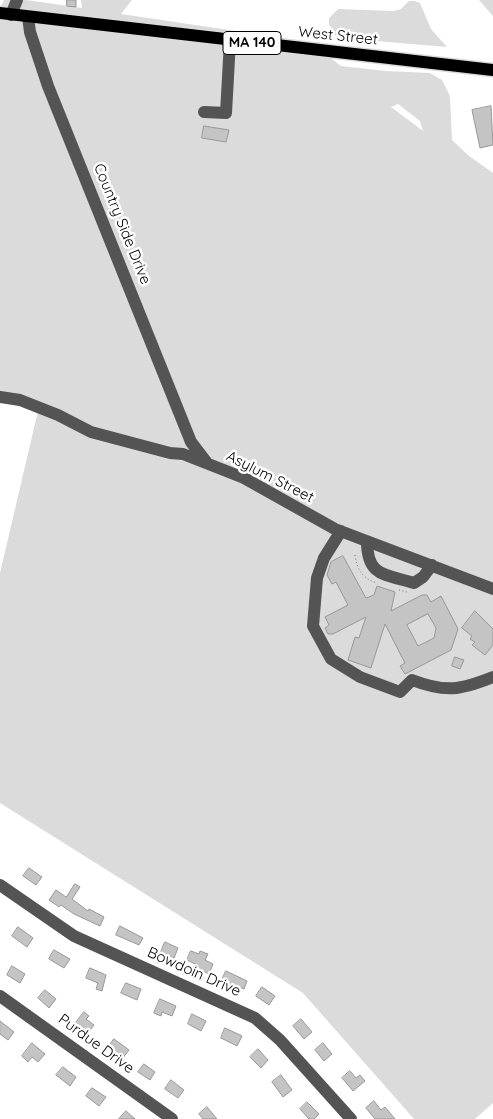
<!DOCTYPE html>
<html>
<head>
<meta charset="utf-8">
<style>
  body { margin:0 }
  canvas { display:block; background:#fff }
</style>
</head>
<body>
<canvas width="493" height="1119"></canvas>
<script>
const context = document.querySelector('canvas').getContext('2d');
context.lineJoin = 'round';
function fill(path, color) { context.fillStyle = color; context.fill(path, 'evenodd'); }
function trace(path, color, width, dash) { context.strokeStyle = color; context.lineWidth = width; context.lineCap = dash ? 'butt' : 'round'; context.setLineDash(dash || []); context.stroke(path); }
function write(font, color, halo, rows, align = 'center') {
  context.font = font + ' Quicksand,sans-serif'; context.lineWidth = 5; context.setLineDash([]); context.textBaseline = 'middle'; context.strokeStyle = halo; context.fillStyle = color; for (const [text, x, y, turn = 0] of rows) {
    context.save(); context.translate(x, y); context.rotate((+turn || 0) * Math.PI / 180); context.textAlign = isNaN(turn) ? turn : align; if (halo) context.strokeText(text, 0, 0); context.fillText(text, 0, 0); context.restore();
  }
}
fill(new Path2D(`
  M4,0h22l56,8 -1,-8h51l-11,14 189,28 31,24 45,5 44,2 12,7 8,16 2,44 17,16 24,17v930l-18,16h-61l-111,-126 -303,-190v-230l38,-162 -38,-12v-391zM398,104l22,17 3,10 -32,-24z
  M479,0h14v16z
  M409,1h6l5,2 11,26 16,18 -94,-8 -9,-5 -9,1 -6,-11v-6l9,-9 56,2 7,-2z`), '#dbdbdb');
const building = new Path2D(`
  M67,0h9v7l-9,-1z
  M491,106l2,39 -13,3 -8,-38z
  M204,126l25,4 -3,12 -24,-4z
  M343,556l23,42 8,-3 3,-9 18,6 -4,19 31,-16h5l4,7 10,-6 17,33 -7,21 -46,24 -5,-8 5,-3 -20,-39 -14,44 -23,-8 7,-23 4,1 7,-21 -33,17h-5l-3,-6 4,-3 -4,-8 23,-12 -12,-23 -4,2 -5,-9 4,-13zM428,614l8,14 -2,10 -16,8 -11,-21z
  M475,611l18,18v16l-8,10 -13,-10 3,-3 -5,-3 2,-3 -10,-8z
  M455,657l9,3 -4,9 -8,-3z
  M29,868l13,9 -6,8 -13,-9z
  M75,884l5,3 -8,12 16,12 1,-2 15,8 -4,9 -26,-12 -13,-9 -2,2 -10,-7 7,-10 10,7z
  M120,926l23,12 -4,7 -23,-10z
  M18,927l15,11 -6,9 -15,-11z
  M165,942l13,6 -4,10 -13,-6z
  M54,950l16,9 -6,9 -15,-9z
  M191,951l8,3 1,-3 8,3 -3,6 8,4 -4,10 -15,-7 1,-3 -8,-4z
  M12,966l13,8 -5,9 -13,-8z
  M90,968l16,7 -4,16 -6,-2 2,-6 -12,-5z
  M226,971l21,10 -3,8 -22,-9z
  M126,983l15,6 -4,11 -16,-7z
  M262,987l13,9 -6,9 -13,-9z
  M45,990l11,9 -7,9 -11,-10z
  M160,999l16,7 -4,10 -10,-4 -1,4 -7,-3z
  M84,1012l5,4 -3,3 8,6 -6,8 -13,-9z
  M192,1014l14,7 -5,10 -13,-7z
  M301,1019l11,13 -8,7 -11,-13z
  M0,1021l14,11 -6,8 -8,-6z
  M225,1028l17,8 -5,10 -16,-8z
  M114,1039l15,11 -7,9 -14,-11z
  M32,1043l13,11 -7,8 -6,-5 -4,5 -6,-6z
  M323,1043l9,11 -8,7 -9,-11z
  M258,1049l10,11 -7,8 -11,-11z
  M144,1064l11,8 -5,8 -12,-8z
  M63,1067l13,10 -6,9 -14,-11z
  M350,1071l6,7 4,-3 5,6 -12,10 -11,-13z
  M281,1075l11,15 -9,7 -11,-15z
  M171,1080l13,10 -6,8 -13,-9z
  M92,1088l14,9 -7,9 -13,-10z
  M374,1101l7,9 4,-3 10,12h-20l-9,-11z
  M307,1102l12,12 -5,5h-5l-9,-10z
  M207,1107l10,12h-14l-4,-5z
  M126,1111l9,8h-16z`);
fill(building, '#c4c4c4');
trace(building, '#989898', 1);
const major = new Path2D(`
  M0,13l493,57`);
trace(major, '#dbdbdb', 15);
trace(new Path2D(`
  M355,555c2,15 8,24 22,28
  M399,590l8,2`), '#767676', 1, [1, 2.5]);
trace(new Path2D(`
  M11,15l6,-15
  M28,17l2,15 18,54 143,356 16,21
  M204,112l22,1 4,-72
  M0,397l20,3 38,15 33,17 79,21 13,1 61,24 91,51 158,60
  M341,531l-17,27 -7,20 -4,48 18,33 29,18 40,15 12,-12c34,13 48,10 81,-3
  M367,541c0,36 18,33 47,42l9,-6 9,-12
  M0,885l74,51 181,82 25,22 71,79
  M0,996l172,123`), '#545454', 12);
trace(major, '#000', 12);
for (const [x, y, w] of [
  [252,43,58]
]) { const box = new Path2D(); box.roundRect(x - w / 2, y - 11.5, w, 23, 4); context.fillStyle = '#fff'; context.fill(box); trace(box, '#000', 1); }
write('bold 14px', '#000', null, [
  ["MA 140",252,43]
]);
write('15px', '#000', '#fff', [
  ["West Street",338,36,6],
  ["Country Side Drive",122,224,68],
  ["Asylum Street",270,477,27],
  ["Bowdoin Drive",194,972,24],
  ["Purdue Drive",96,1044,36]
]);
</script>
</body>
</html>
